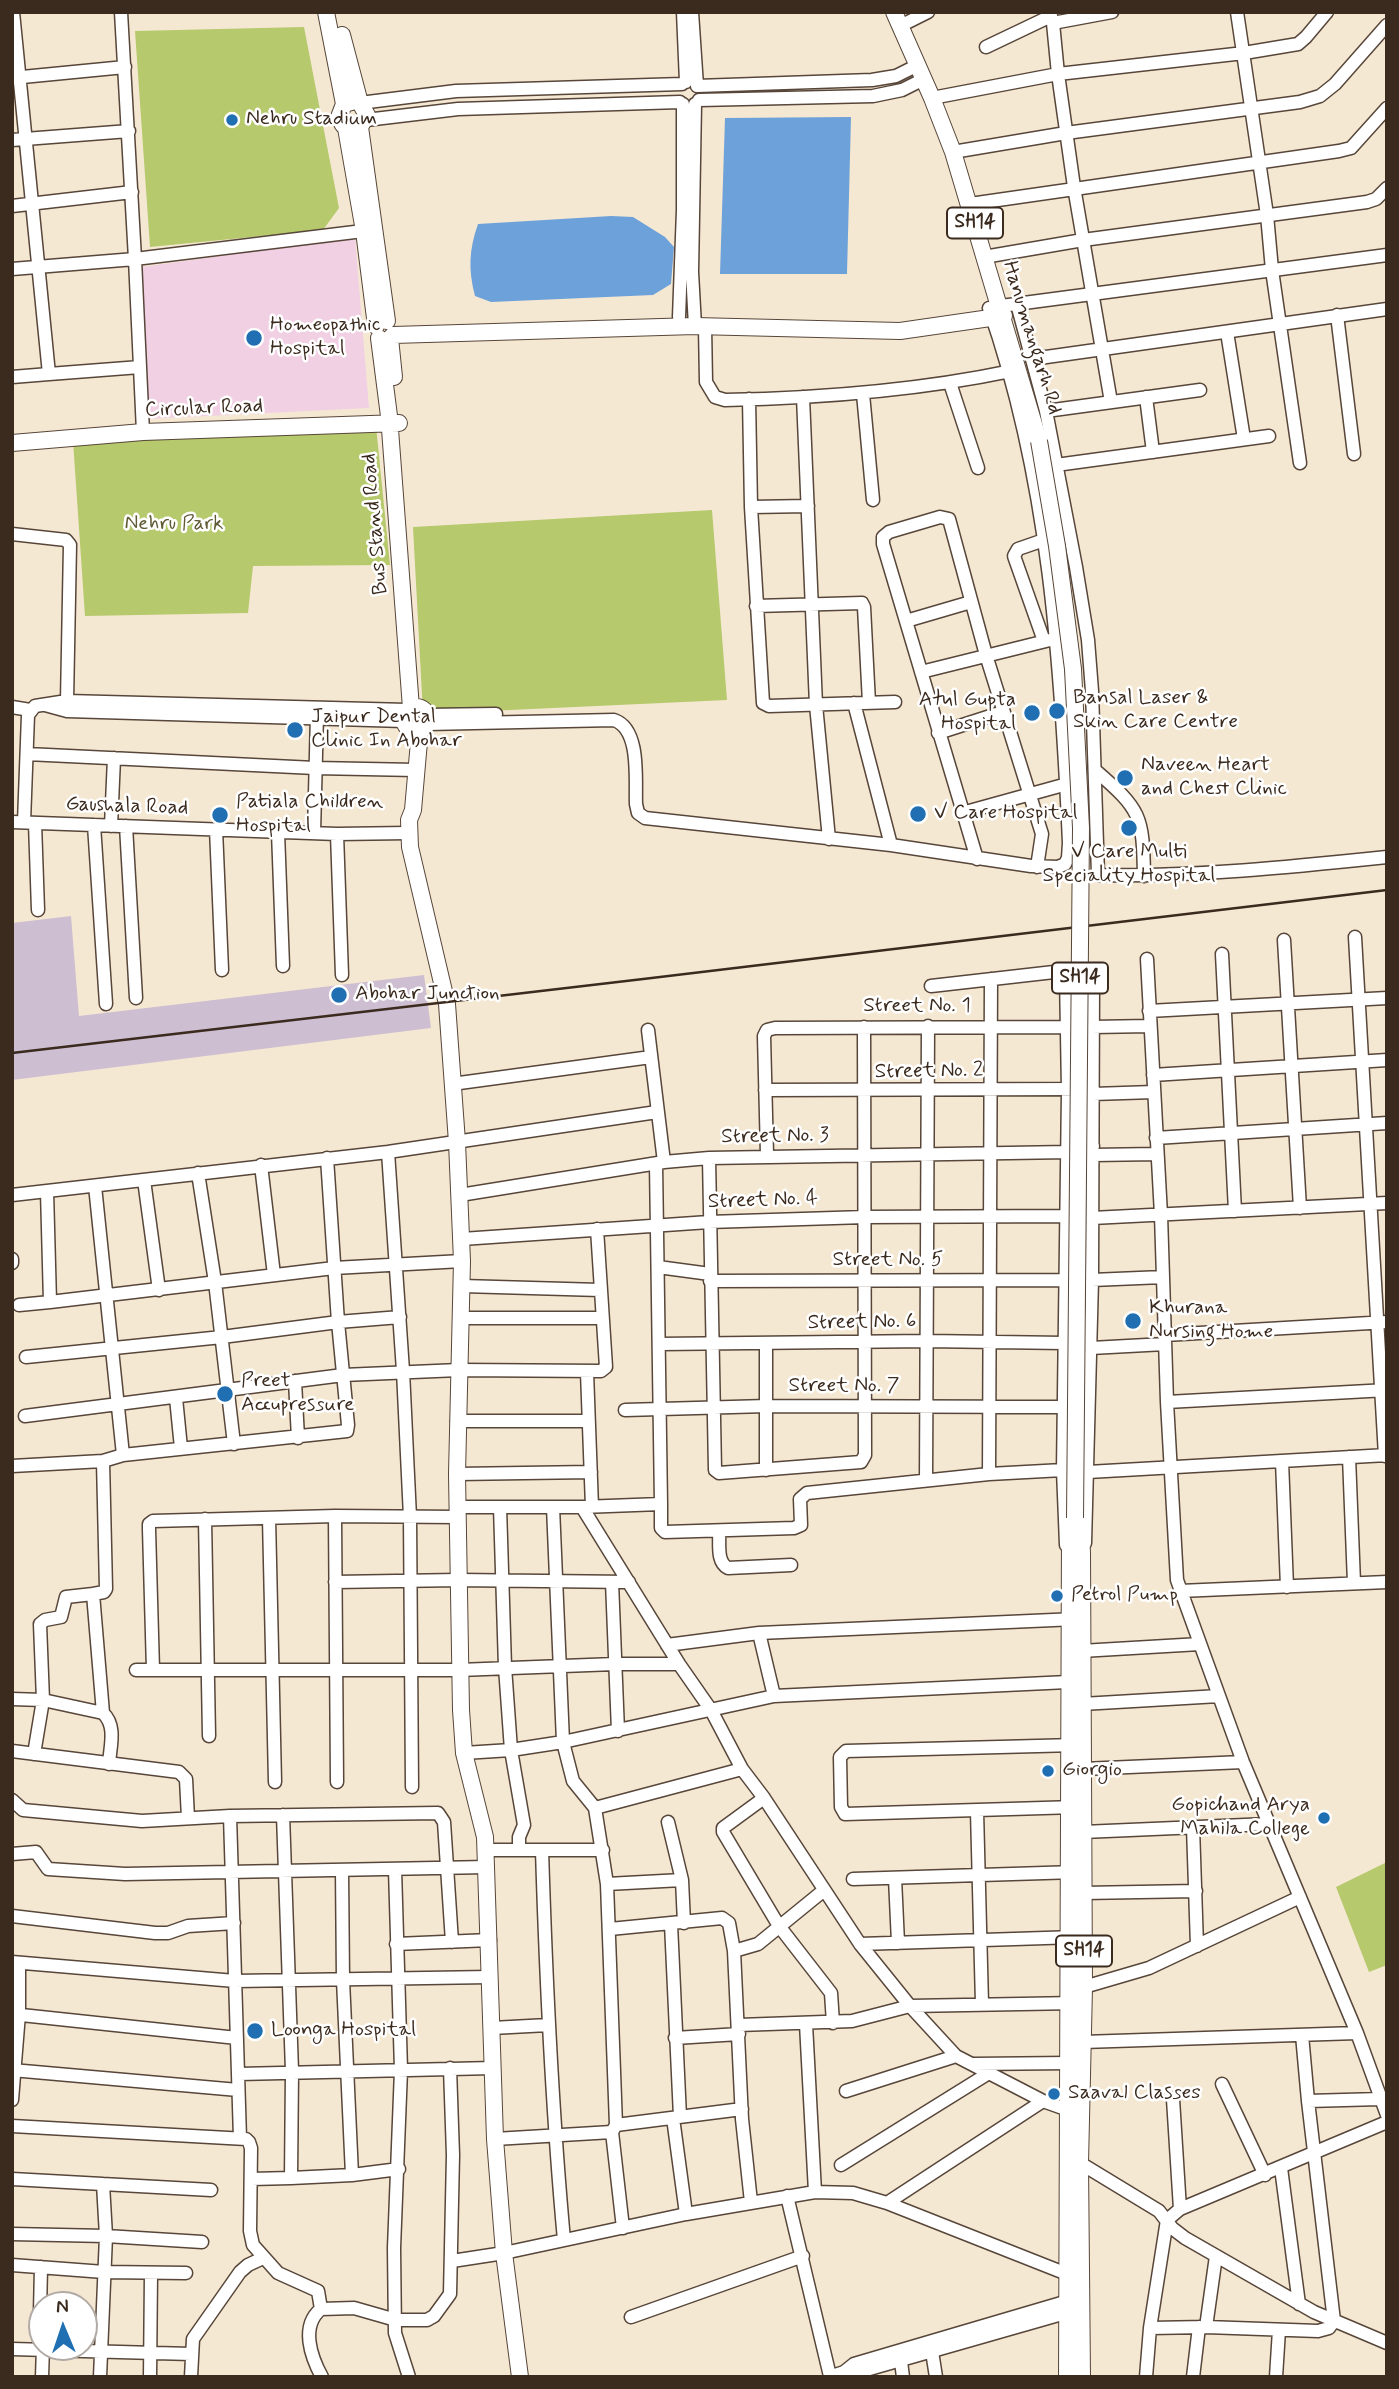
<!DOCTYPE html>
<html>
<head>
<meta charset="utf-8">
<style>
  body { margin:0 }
  #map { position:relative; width:1399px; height:2389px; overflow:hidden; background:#f5e8d3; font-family:Mynerve,sans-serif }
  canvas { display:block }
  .frame { position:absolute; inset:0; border:14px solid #3b2a1e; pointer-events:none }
  .north { position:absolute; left:28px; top:2291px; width:70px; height:70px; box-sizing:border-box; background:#fff; border:2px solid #b1aaa5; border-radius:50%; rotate:358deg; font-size:19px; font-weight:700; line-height:28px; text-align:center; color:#3b2a1e }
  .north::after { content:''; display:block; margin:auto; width:24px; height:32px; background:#1f6fb2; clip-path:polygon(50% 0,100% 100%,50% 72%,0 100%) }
</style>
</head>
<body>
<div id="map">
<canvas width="1399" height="2389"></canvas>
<div class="frame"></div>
<div class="north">N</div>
</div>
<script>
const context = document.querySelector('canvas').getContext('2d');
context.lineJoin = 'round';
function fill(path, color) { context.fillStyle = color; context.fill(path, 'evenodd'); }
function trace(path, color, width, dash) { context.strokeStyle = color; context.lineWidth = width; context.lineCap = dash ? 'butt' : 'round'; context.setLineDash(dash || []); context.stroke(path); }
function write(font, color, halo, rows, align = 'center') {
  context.font = font + ' Mynerve,sans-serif'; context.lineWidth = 5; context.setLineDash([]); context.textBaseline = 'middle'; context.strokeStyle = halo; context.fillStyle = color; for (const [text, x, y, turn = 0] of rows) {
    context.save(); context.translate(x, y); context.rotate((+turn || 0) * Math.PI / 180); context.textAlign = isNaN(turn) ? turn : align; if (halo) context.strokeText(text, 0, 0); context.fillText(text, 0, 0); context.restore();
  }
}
fill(new Path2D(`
  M355,237l14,171 -223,11 -4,-152z`), '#f1d0e4');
fill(new Path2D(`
  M71,916l8,100 345,-41 7,53 -419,52v-157z`), '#cebed1');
fill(new Path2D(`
  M304,27l35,181 -16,22 -173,17 -15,-216z
  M376,426l14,139 -137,1 -5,47 -163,3 -12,-175z
  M712,510l15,190 -304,14 -10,-187z
  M1387,1862v103l-18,7 -33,-85z`), '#b6c96c');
fill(new Path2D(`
  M851,117l-4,157h-127l5,-156z
  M611,216l22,1 32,20 9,10 -3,37 -18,11 -162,7 -16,-6c-7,-26 -6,-47 3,-72z`), '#6da1d9');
const minor = new Path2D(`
  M683,12l3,70
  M692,12l5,74 175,-6 24,-4 22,-11
  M1050,12l3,11 5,51 16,113 37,215
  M1237,12l30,203 5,55 28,193
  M1053,23l59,-11
  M900,26l28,-14
  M986,47l65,-31
  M12,78l113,-11
  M932,98l126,-24 186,-21 54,-9 8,-7 21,-25
  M699,100l174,-4 29,-6 22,-11
  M360,103l96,-12 226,-7
  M695,104l-3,168 3,54
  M366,120l92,-11 222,-7
  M12,140l117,-9
  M953,152l113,-19 234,-31 20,-6 15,-12 52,-59
  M970,204l369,-53 12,-3 36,-40
  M12,206l120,-14
  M984,257l99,-17 284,-38 9,-3 11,-11
  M12,269l123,-10 -14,-247
  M1017,304l29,107 30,156 12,73 4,51 6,184c97,2 193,-8 289,-18
  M1001,306l386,-51
  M1337,315l17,139
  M679,317l4,-107v-106
  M705,326l1,56 9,15 10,3c97,-2 191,-9 286,-29
  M1227,332l17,107
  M1032,359l355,-50
  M49,374l91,-7
  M12,377l37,-3 -36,-362
  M950,383l28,85
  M863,394l10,106
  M803,397l13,308 13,134
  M1146,397l7,55
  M749,399l2,108 12,196 6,3 126,-4
  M1046,411l154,-21
  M143,432l-8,-173 236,-29
  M1056,465l213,-29
  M751,507l57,-1
  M12,534l54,6 4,5 -3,156
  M1044,540l-26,9 -4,7 30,85
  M756,606l106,-3 2,4 5,96
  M906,621l65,-19
  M921,672l137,-34
  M854,703l37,142
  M45,705l22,6 337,10
  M12,707l18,3
  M427,715l69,-1
  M427,724l187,-4c27,9 21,60 22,84l2,9 7,5 246,27 140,21 27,1 7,-3 3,-6 1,-15c-8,-180 -20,-363 -80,-535
  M938,733l65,-21
  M27,754l288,14 101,2
  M1095,770c46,40 48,45 49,106
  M962,813l105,-29
  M12,822l325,12 71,-1
  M24,822l4,-107 7,-9 32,-5 340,9
  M35,823l3,87
  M94,825l12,179
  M111,826l3,-68
  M126,826l10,172
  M216,829l6,141
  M278,832l5,134
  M314,833l3,-119
  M337,834l5,141
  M977,859l-94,-315v-7l6,-5 51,-15 9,2 37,136 56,179 -5,33
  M1355,937l30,519
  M1284,940l16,268
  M1222,954l13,257
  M1147,959l14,256 6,187 10,178 66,182 114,271 30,82
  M931,986l123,-14 10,1 2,3 2,115 -5,379 3,75
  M1149,1011l238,-13
  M1092,1027l58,-1
  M648,1030l16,132
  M1153,1075l234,-15
  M452,1084l199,-27
  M765,1090l310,-1
  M1093,1094l61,-2
  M1156,1138l231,-15
  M388,1152l15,219 7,146 2,270
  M767,1155l-3,-119 3,-6 8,-2 292,-1
  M1093,1155l64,-1
  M709,1158l6,312 4,3 142,-11 4,-7 -1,-428
  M261,1165l13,110
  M198,1173l17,109 19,162
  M144,1180l15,110
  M95,1186l28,269
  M47,1191l3,111 284,-34 128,-7
  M12,1195l376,-43 269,-40
  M460,1195l204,-33 45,-4 359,-6 25,-6
  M1092,1218l295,-15
  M462,1239l247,-17 156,-5 201,-1
  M12,1259v4
  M658,1267l52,7
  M1092,1280l71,-3
  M710,1281l355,-1
  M462,1286l138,4
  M19,1305l31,-3
  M461,1318h140
  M1165,1335l222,-13
  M766,1343v127
  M660,1344l267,-3 137,2
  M1091,1348l74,-4
  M26,1357l196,-20 116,-15 62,-5
  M587,1372l5,135
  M295,1381l3,57
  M176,1398l5,50
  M1167,1402l220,-12
  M625,1410l142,-4 297,1
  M25,1416l318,-41 116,-5 142,1 5,-4 -9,-138
  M457,1421h131
  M1349,1457l5,126
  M103,1461l20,-6 224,-24 1,-6 -10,-103 -11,-164
  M1282,1461l5,126
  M12,1466l91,-5 3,128 -2,3 -11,2 10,119c14,13 7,34 6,51
  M1088,1472l299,-17
  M457,1474l134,-2
  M989,1474l2,-495
  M926,1480l2,-454
  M661,1504v24l4,4 129,-4 7,-3 -1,-26 7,-6 182,-19 74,-4
  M457,1507h125l97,157 32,46 31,59 22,29 96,146 50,62 46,50 87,45 31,11
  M500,1507l5,160 6,83 13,75 -5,12v13
  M553,1507l10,235 10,39 22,27 12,76 9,241
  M582,1507l79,-3 -5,-340
  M335,1516l2,266
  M269,1518l6,264
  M205,1519l4,217
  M719,1531c1,12 -3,31 9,37l63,-3
  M1085,1543l7,-263 1,-302
  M335,1582l123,-2 171,2
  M612,1582l6,149
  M1180,1591l207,-9
  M759,1633l15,63
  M667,1645l92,-12 317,-14
  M1081,1651l119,-7
  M136,1670h323l156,-6h64
  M153,1670l-4,-141v-5l4,-3 182,-5 123,1
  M12,1699l31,1 60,13
  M1082,1704l137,-8
  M12,1751l167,21 7,7 2,39
  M464,1753l47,-3 52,-8 211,-46 294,-14
  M34,1754l9,-54 -3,-76 5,-4 16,-3 5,-20 27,-3
  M1083,1769l160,-7
  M764,1798l-41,30v4l56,94 52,67 2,30
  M12,1800l11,10 119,11 88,-5 208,-3 6,9 8,120
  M1076,1807l-231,7 -4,-7 -1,-50 6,-6 230,-6
  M595,1808l147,-39
  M977,1811l5,193
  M283,1815l9,256 -1,107 61,-3 47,-6
  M230,1816l10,322
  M1193,1827l4,119
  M1083,1832l185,-8
  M486,1850h117
  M542,1850c4,131 10,260 22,390
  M12,1854l24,-2 12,17 77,5 362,-7
  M395,1869l6,201 -7,178 1,85 14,44
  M342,1870l1,110 9,195
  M895,1878l3,65
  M853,1879l223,-7
  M682,1880l2,43
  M607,1884l75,-4 -14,-58
  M1083,1893l113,-2
  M12,1916l143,17h13l20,-7 46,-3
  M671,1924l9,193
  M610,1929l112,-11 7,5 5,28 24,-7 65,-53
  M396,1944l94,-4
  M860,1944l216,-7
  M734,1951l8,168 9,83
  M12,1962l223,19 255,-4
  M1084,1987l65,-19 151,-71
  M12,2014l225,24
  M806,2024l9,168
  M739,2025l113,-4 58,-15 166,-3
  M492,2028l56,-3
  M1302,2035l6,66
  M675,2038l64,-4
  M1083,2042l274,-9
  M974,2064l95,-1
  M12,2070l226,20
  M239,2074l254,-6
  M1222,2084l43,91
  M846,2091l110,-35
  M1173,2099l7,110
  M12,2100l7,-86v-51
  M673,2118l13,96
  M12,2126l234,13 3,3 2,6 -1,83 3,14 25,28 40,18 3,18 33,-1 42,12h31l7,-4 16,-22 3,-139 -3,-87
  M612,2132l11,96
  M495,2139l117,-7 4,-7 126,-16
  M1080,2163l79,48 13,17 13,10 129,74 73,31
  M841,2165l148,-92
  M1281,2168l18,136
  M12,2179l199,11
  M251,2179l40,-1
  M787,2196l43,180
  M887,2203l156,-102
  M12,2234l94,2 96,6
  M452,2261l52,-8 182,-39 129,-22 38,1 34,10 180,71
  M12,2265l92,7 82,1
  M321,2309c-21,17 -10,48 1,68
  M40,2312l1,-45
  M631,2317l172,-61
  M1206,2327l10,-71
  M1150,2328l56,-1 112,4 11,-3 5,-7 -26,-220 72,-2
  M931,2345l5,32
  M12,2349l179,5
  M900,2354l3,23
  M844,2372h15l217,-62
  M42,2377l1,-30
  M100,2377l6,-141 -3,-52
  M150,2377l1,-103
  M191,2377l2,-38 47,-67 8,-7 15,-7
  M829,2377l15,-5 10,-8 221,-65
  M1146,2377l4,-49 17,-108 13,-11 207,-87
  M1193,2377l6,-50
  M1276,2377l3,-47`);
const major = new Path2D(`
  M326,12l18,92
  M894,12l38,86 21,54 86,289
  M342,35l18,68
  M360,127l-7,2 -10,-4 -4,-8 5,-13 11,-3 5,2 7,12 -7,12 27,194
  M346,128l18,103 12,95
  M393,335l302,-9 205,5 104,-15
  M379,338l10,78 22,292
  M390,338l4,39
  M12,443l131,-11 256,-9
  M404 719a12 12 0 1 1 24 0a12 12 0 1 1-24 0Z
  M420,730l-7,80 -4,10 1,27 37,157 10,138 5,119 -5,213 4,236 3,43 21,84 10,302 9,114 16,124
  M1075,1528l6,6 1,19 2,434 -4,176 2,214
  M1067,2377l3,-843 5,-6v-10`);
trace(minor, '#574639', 15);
trace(major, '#574639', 18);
trace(minor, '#fff', 12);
trace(major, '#fff', 16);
trace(new Path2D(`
  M12,1053c459,-52 916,-109 1375,-163`), '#3b2a1e', 2.5);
const majorBridge = new Path2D(`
  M1039,441l18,105 16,123 8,159 -6,690`);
trace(majorBridge, '#574639', 18, []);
trace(majorBridge, '#fff', 16);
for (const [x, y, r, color] of [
  [232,120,7,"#1f6fb2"],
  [254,338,9,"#1f6fb2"],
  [1057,711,9,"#1f6fb2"],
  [1032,713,9,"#1f6fb2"],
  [295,730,9,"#1f6fb2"],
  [1125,778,9,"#1f6fb2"],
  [918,814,9,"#1f6fb2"],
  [220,815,9,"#1f6fb2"],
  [1129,828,9,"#1f6fb2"],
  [339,995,9,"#1f6fb2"],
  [1133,1321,9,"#1f6fb2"],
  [225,1394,9,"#1f6fb2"],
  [1057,1596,7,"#1f6fb2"],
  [1048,1771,7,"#1f6fb2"],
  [1324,1818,7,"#1f6fb2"],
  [255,2031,9,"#1f6fb2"],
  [1054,2094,7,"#1f6fb2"]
]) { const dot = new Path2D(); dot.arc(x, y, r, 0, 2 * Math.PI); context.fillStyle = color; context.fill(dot); trace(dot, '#fff', 2.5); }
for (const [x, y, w] of [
  [975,223,56],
  [1080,978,56],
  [1084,1951,56]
]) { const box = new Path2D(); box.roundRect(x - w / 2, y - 15.5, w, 31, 5); context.fillStyle = '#fff'; context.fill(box); trace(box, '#3b2a1e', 2); }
write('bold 19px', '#3b2a1e', null, [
  ["SH14",975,223],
  ["SH14",1080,978],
  ["SH14",1084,1951]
]);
write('21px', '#3b2a1e', '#fff', [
  ["Nehru Stadium",246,120],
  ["Homeopathic",270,326],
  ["Hospital",270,350],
  ["Bansal Laser &",1073,699],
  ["Skin Care Centre",1073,723],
  ["Atul Gupta",1016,701,"right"],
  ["Hospital",1016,725,"right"],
  ["Jaipur Dental",311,718],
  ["Clinic In Abohar",311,742],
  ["Naveen Heart",1141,766],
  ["and Chest Clinic",1141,790],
  ["Patiala Children",236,803],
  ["Hospital",236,827],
  ["V Care Hospital",934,814],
  ["V Care Multi",1129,853,"center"],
  ["Speciality Hospital",1129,877,"center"],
  ["Abohar Junction",355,995],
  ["Khurana",1149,1309],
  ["Nursing Home",1149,1333],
  ["Preet",241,1382],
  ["Accupressure",241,1406],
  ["Petrol Pump",1071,1596],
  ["Giorgio",1062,1771],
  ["Gopichand Arya",1310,1806,"right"],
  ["Mahila College",1310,1830,"right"],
  ["Loonga Hospital",271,2031],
  ["Saaval Classes",1068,2094]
], 'left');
write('21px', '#3b2a1e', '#fff', [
  ["Hanumangarh Rd",1031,338,73],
  ["Circular Road",204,409,-2],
  ["Bus Stand Road",376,524,-95],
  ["Gaushala Road",127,807,2],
  ["Street No. 1",917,1007],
  ["Street No. 2",929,1072,-1],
  ["Street No. 3",775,1137,-1],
  ["Street No. 4",763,1201,-2],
  ["Street No. 5",888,1261],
  ["Street No. 6",862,1323,-1],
  ["Street No. 7",844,1387]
]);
write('21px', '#605a35', '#fff', [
  ["Nehru Park",174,525]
]);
</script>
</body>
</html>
